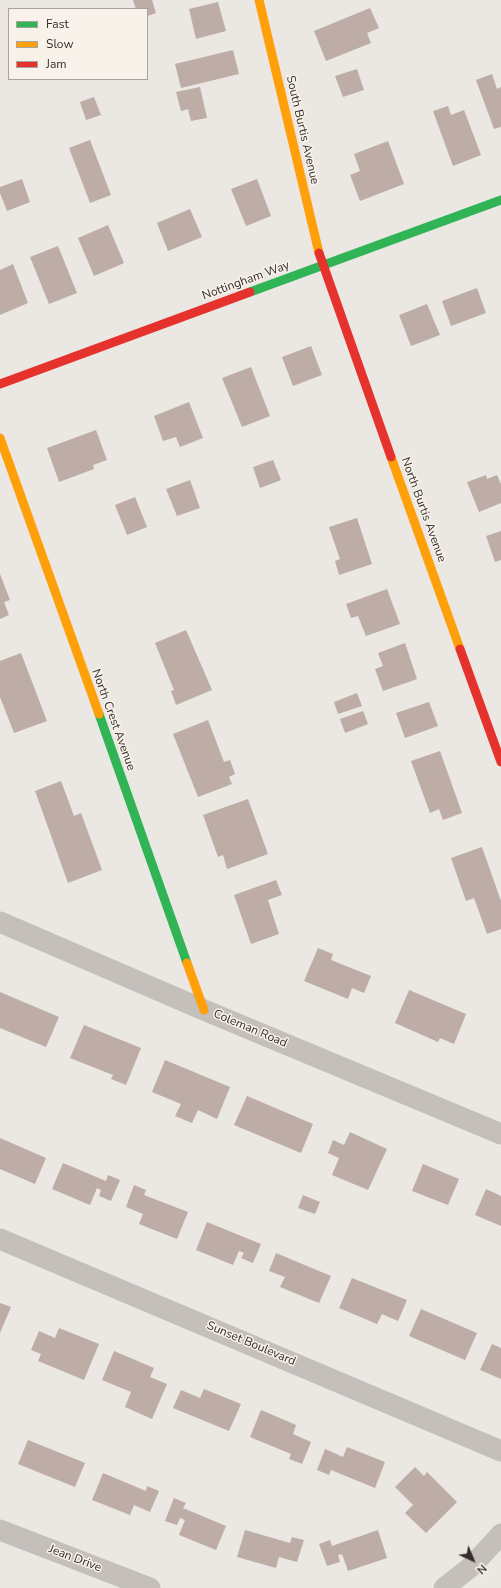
<!DOCTYPE html>
<html>
<head>
<meta charset="utf-8">
<style>
  body { margin:0 }
  #map { position:relative; width:501px; height:1588px; overflow:hidden; background:#ebe7e2; font-family:"Nunito Sans",sans-serif }
  canvas { display:block }
  .legend { position:absolute; left:8px; top:8px; width:140px; height:72px; box-sizing:border-box; background:#f8f2ea; border:1px solid #aaa39d; margin:0; padding:5px 7px; list-style:none; font-size:12px; color:#352d2a }
  .legend li { display:flex; align-items:center; gap:8px; height:20px }
  .legend b { width:20px; border:1px solid #aaa39d }
  .north { position:absolute; left:453px; top:1540px; width:40px; height:40px; -webkit-text-stroke:3px #f8f2ea; paint-order:stroke; rotate:136deg; font-size:11px; font-weight:700; line-height:16px; text-align:center; color:#352d2a }
  .north::after { content:''; display:block; margin:auto; width:14px; height:18px; background:#352d2a; clip-path:polygon(50% 0,100% 100%,50% 72%,0 100%) }
</style>
</head>
<body>
<div id="map">
<canvas width="501" height="1588"></canvas>
<ul class="legend">
<li><b style="height:5px;background:#30b455"></b>Fast</li>
<li><b style="height:5px;background:#ff9f0a"></b>Slow</li>
<li><b style="height:5px;background:#e5322d"></b>Jam</li>
</ul>
<div class="north">N</div>
</div>
<script>
const context = document.querySelector('canvas').getContext('2d');
context.lineJoin = 'round';
function fill(path, color) { context.fillStyle = color; context.fill(path, 'evenodd'); }
function trace(path, color, width, dash) { context.strokeStyle = color; context.lineWidth = width; context.lineCap = dash ? 'butt' : 'round'; context.setLineDash(dash || []); context.stroke(path); }
function write(font, color, halo, rows, align = 'center') {
  context.font = font + ' "Nunito Sans",sans-serif'; context.lineWidth = 3; context.setLineDash([]); context.textBaseline = 'middle'; context.strokeStyle = halo; context.fillStyle = color; for (const [text, x, y, turn = 0] of rows) {
    context.save(); context.translate(x, y); context.rotate((+turn || 0) * Math.PI / 180); context.textAlign = isNaN(turn) ? turn : align; if (halo) context.strokeText(text, 0, 0); context.fillText(text, 0, 0); context.restore();
  }
}
fill(new Path2D(`
  M133,0h19l4,13 -9,3v-7h-11z
  M218,2l8,29 -30,8 -7,-30z
  M370,8l9,20 -12,5 4,10 -45,18 -12,-30z
  M233,50l6,24 -58,14 -6,-24z
  M357,69l7,21 -21,7 -8,-21z
  M492,74l5,15 4,-2v40l-7,2 -18,-49z
  M200,87l7,31 -16,3 -3,-12 -7,2 -5,-19z
  M94,97l7,18 -15,5 -6,-18z
  M448,106l3,9 13,-5 17,45 -28,11 -20,-55z
  M90,140l21,55 -21,8 -21,-55z
  M388,141l16,43 -44,17 -10,-26 10,-4 -6,-17z
  M22,179l8,23 -23,9 -7,-18v-6z
  M257,179l14,37 -25,10 -15,-37z
  M190,209l12,28 -34,14 -11,-28z
  M108,225l16,38 -30,13 -16,-38z
  M58,246l19,47 -28,11 -19,-47z
  M13,264l15,39 -28,12v-45z
  M477,288l9,25 -35,13 -9,-25z
  M427,304l13,31 -29,11 -12,-31z
  M311,346l11,29 -29,11 -11,-29z
  M251,367l19,49 -28,11 -20,-49z
  M189,402l14,36 -23,9 -4,-10 -13,4 -9,-25z
  M96,430l11,30 -14,5 1,4 -35,13 -12,-34z
  M273,460l8,20 -21,8 -7,-21z
  M486,475l1,4 10,-4 4,9v19l-22,9 -12,-30z
  M190,480l10,28 -23,8 -11,-27z
  M135,497l12,30 -20,8 -12,-30z
  M357,518l15,46 -33,11 -4,-14 5,-2 -11,-32z
  M501,531v29l-6,2 -9,-26z
  M0,574l10,26 -6,2 5,13 -9,4z
  M387,589l13,35 -34,12 -8,-20 -7,2 -5,-14z
  M186,630l26,60 -36,15 -5,-14 3,-1 -19,-47z
  M405,643l12,36 -34,12 -8,-22 8,-3 -5,-13z
  M21,653l26,68 -33,12 -14,-36v-36z
  M357,693l5,13 -24,8 -4,-12z
  M429,702l9,24 -33,12 -9,-25z
  M363,711l5,13 -23,9 -5,-14z
  M208,720l16,42 6,-2 5,14 -6,3 3,7 -34,13 -25,-63z
  M440,751l22,62 -19,7 -4,-11 -9,4 -19,-52z
  M61,781l13,35 7,-3 21,57 -34,13 -33,-92z
  M248,799l20,55 -41,15 -4,-14 -5,2 -15,-42z
  M482,847l19,54v28l-14,5 -13,-36 -8,3 -15,-43z
  M276,880l6,15 -14,5 11,34 -28,10 -17,-49z
  M318,948l15,6 -2,6 40,16 -7,17 -12,-5 -4,11 -44,-18z
  M409,990l57,24 -12,30 -14,-6 -2,4 -43,-19z
  M0,992l59,25 -13,30 -46,-19z
  M84,1025l57,23 -15,37 -15,-6 2,-4 -43,-17z
  M165,1060l65,27 -13,32 -19,-9 -6,13 -17,-7 6,-12 -29,-12z
  M247,1096l66,28 -12,29 -67,-28z
  M350,1132l37,17 -19,41 -36,-15 7,-17 -11,-5 5,-13 11,5z
  M0,1138l46,20 -11,26 -35,-15z
  M63,1163l43,18 2,-6 12,5 -9,21 -12,-5 2,-6 -4,-2 -7,17 -38,-16z
  M423,1164l36,15 -11,26 -36,-14z
  M134,1185l12,5 -2,5 44,17 -11,27 -38,-15 4,-10 -17,-7z
  M486,1189l15,7v30l-26,-11z
  M303,1195l17,7 -5,12 -17,-6z
  M207,1222l54,22 -8,19 -12,-5 3,-5 -5,-2 -6,14 -37,-15z
  M276,1253l55,23 -12,27 -39,-16 5,-10 -16,-6z
  M352,1278l55,22 -9,21 -16,-7 -5,10 -38,-16z
  M0,1303l11,4 -11,26z
  M421,1309l56,24 -12,27 -56,-24z
  M59,1328l40,16 -15,36 -46,-19 3,-7 -10,-4 8,-19 16,7z
  M492,1344l9,4v31l-21,-9z
  M114,1351l40,17 -4,9 17,7 -15,35 -27,-12 6,-15 -29,-12z
  M204,1389l37,15 -12,27 -56,-23 8,-18 19,8z
  M261,1410l35,15 -3,9 18,8 -9,22 -13,-5 2,-5 -41,-17z
  M28,1440l57,23 -10,24 -57,-23z
  M347,1447l38,15 -10,26 -44,-18 -2,5 -12,-5 8,-21 18,8z
  M415,1467l9,9 3,-4 30,30 -31,31 -21,-20 8,-8 -18,-18z
  M103,1473l43,18 1,-5 12,5 -9,21 -16,-7 -4,10 -38,-15z
  M174,1498l12,5 -3,5 43,18 -10,24 -37,-15 6,-15 -5,-2 -3,7 -12,-4z
  M245,1530l45,13 2,-6 12,3 -7,22 -18,-5 -3,11 -39,-11z
  M378,1530l9,28 -39,13 -6,-17 -4,1 2,7 -13,4 -8,-22 11,-4 2,6z`), '#bdada6');
trace(new Path2D(`
  M0,922l204,88 297,124
  M0,1239l501,212
  M0,1530l150,58
  M444,1588l28,-22 29,-32`), '#c4bfbb', 21);
trace(new Path2D(`
  M250,292l251,-92
  M99,714l88,249`), '#30b455', 9);
trace(new Path2D(`
  M259,0l60,253
  M0,438l99,276
  M391,457l69,192
  M187,963l17,47`), '#ff9f0a', 9);
trace(new Path2D(`
  M319,253l72,204
  M0,384l250,-92
  M460,649l41,113`), '#e5322d', 9);
write('12px', '#352d2a', '#f8f2ea', [
  ["South Burtis Avenue",302,130,77],
  ["Nottingham Way",246,281,-20],
  ["North Burtis Avenue",423,510,70],
  ["North Crest Avenue",113,720,70],
  ["Coleman Road",250,1029,23],
  ["Sunset Boulevard",251,1344,23],
  ["Jean Drive",75,1559,21]
]);
</script>
</body>
</html>
